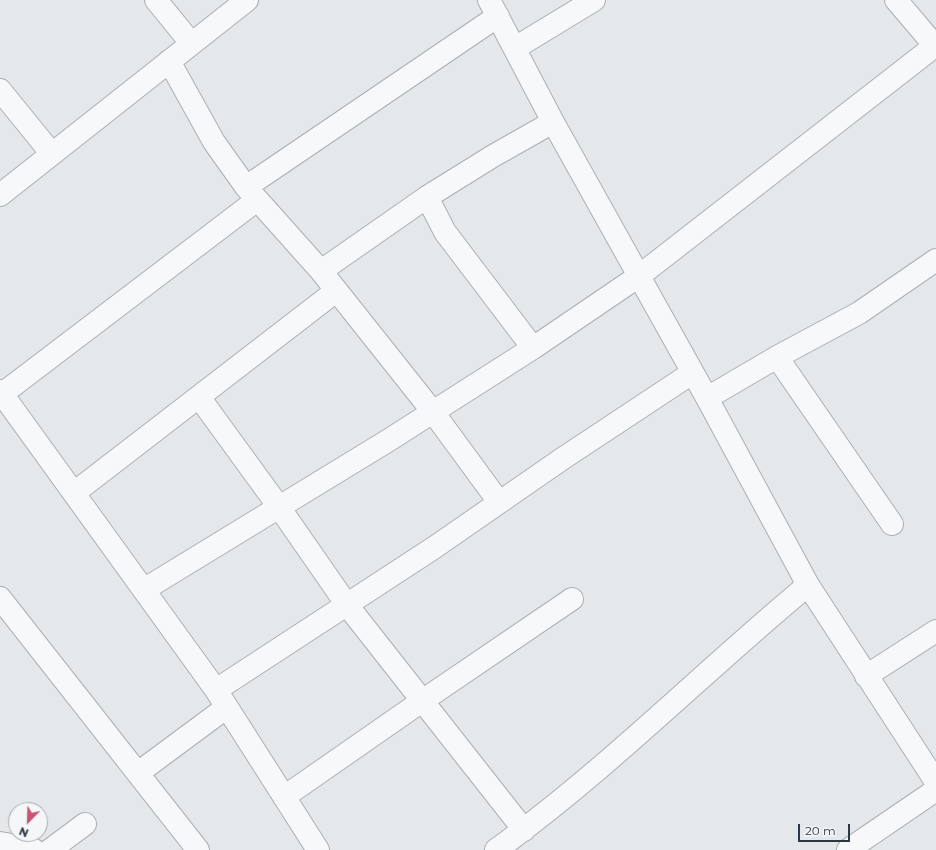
<!DOCTYPE html>
<html>
<head>
<meta charset="utf-8">
<style>
  body { margin:0 }
  #map { position:relative; width:936px; height:850px; overflow:hidden; background:#e4e8eb; font-family:Montserrat,sans-serif }
  canvas { display:block }
  .north { position:absolute; left:8px; top:802px; width:40px; height:40px; box-sizing:border-box; background:#f4f6f8; border:1px solid #a4aaaf; border-radius:50%; rotate:203deg; font-size:11px; font-weight:700; line-height:16px; text-align:center; color:#2d3842 }
  .north::after { content:''; display:block; margin:auto; width:14px; height:18px; background:#c45576; clip-path:polygon(50% 0,100% 100%,50% 72%,0 100%) }
  .scale { position:absolute; left:798px; top:824px; width:52px; height:18px; box-sizing:border-box; border:2px solid #2d3842; border-top:0; padding-left:5px; font-size:12px; line-height:14px; white-space:nowrap; color:#2d3842; -webkit-text-stroke:3px #f4f6f8; paint-order:stroke }
</style>
</head>
<body>
<div id="map">
<canvas width="936" height="850"></canvas>
<div class="north">N</div>
<div class="scale">20 m</div>
</div>
<script>
const context = document.querySelector('canvas').getContext('2d');
context.lineJoin = 'round';
function trace(path, color, width, dash) { context.strokeStyle = color; context.lineWidth = width; context.lineCap = dash ? 'butt' : 'round'; context.setLineDash(dash || []); context.stroke(path); }
const minor = new Path2D(`
  M156,0l35,43
  M489,0l64,122 154,276 101,187 128,197
  M896,0l39,46
  M515,48l79,-48
  M169,61l45,81 32,45 75,84 112,141 66,90
  M0,90l52,64
  M246,187l252,-171
  M0,195l247,-195
  M427,197l18,35 88,116
  M321,271l106,-74 66,-41 60,-34
  M777,357l115,167
  M0,391l216,299 102,160
  M2,394l255,-194
  M199,397l80,110 68,98 177,225
  M707,398l70,-41 82,-44 77,-53
  M74,493l262,-202
  M145,589l244,-149 144,-92 106,-72 297,-231
  M0,598l198,252
  M866,676l70,-45
  M216,690l219,-143 127,-88 130,-86
  M138,773l89,-66
  M284,797l138,-96 150,-102
  M0,843l29,5 5,2
  M50,850l35,-26
  M496,850c111,-80 207,-178 312,-265
  M848,850l88,-60`);
trace(minor, '#a9b0b5', 24);
trace(minor, '#f6f8f9', 22);
</script>
</body>
</html>
